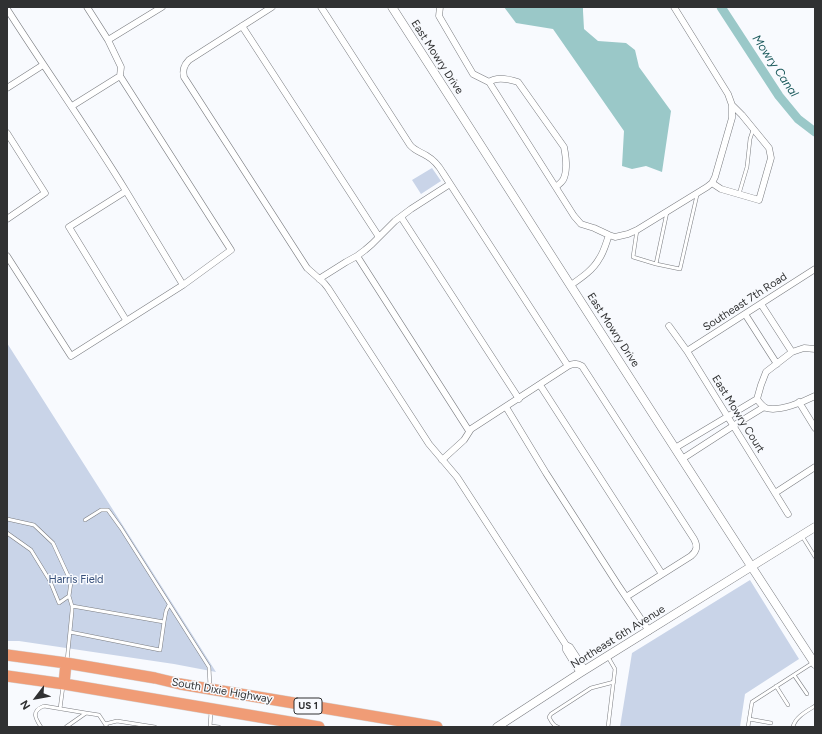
<!DOCTYPE html>
<html>
<head>
<meta charset="utf-8">
<style>
  body { margin:0 }
  #map { position:relative; width:822px; height:734px; overflow:hidden; background:#f8fafe; font-family:Figtree,sans-serif }
  canvas { display:block }
  .frame { position:absolute; inset:0; border:8px solid #303132; pointer-events:none }
  .north { position:absolute; left:16px; top:678px; width:40px; height:40px; -webkit-text-stroke:3px #f8fafe; paint-order:stroke; rotate:238deg; font-size:11px; font-weight:700; line-height:16px; text-align:center; color:#303132 }
  .north::after { content:''; display:block; margin:auto; width:14px; height:18px; background:#303132; clip-path:polygon(50% 0,100% 100%,50% 72%,0 100%) }
</style>
</head>
<body>
<div id="map">
<canvas width="822" height="734"></canvas>
<div class="frame"></div>
<div class="north">N</div>
</div>
<script>
const context = document.querySelector('canvas').getContext('2d');
context.lineJoin = 'round';
function fill(path, color) { context.fillStyle = color; context.fill(path, 'evenodd'); }
function trace(path, color, width, dash) { context.strokeStyle = color; context.lineWidth = width; context.lineCap = dash ? 'butt' : 'round'; context.setLineDash(dash || []); context.stroke(path); }
function write(font, color, halo, rows, align = 'center') {
  context.font = font + ' Figtree,sans-serif'; context.lineWidth = 3; context.setLineDash([]); context.textBaseline = 'middle'; context.strokeStyle = halo; context.fillStyle = color; for (const [text, x, y, turn = 0] of rows) {
    context.save(); context.translate(x, y); context.rotate((+turn || 0) * Math.PI / 180); context.textAlign = isNaN(turn) ? turn : align; if (halo) context.strokeText(text, 0, 0); context.fillText(text, 0, 0); context.restore();
  }
}
fill(new Path2D(`
  M432,168l9,13 -20,13 -9,-14z
  M7,343l209,329 -42,-8 -155,-23h-12z
  M750,580l49,79 -54,35 -5,33h-120l12,-74z`), '#c9d4e8');
fill(new Path2D(`
  M504,7h79v4l1,18 14,12 28,2 9,7 4,17 32,44 -9,61 -16,-6 -14,3 -10,-3 2,-35 -71,-102 -37,-6z`), '#9ac8c8');
trace(new Path2D(`
  M721,7l58,89 19,23 17,13`), '#9ac8c8', 9);
const service = new Path2D(`
  M739,194l8,-27 3,-28 3,-9
  M667,212l-11,52 24,5 17,-74
  M637,230l-4,27 23,7
  M7,519l27,6 19,18 18,39 -2,14 3,10v5l-5,50
  M85,520l16,-10h7l13,18 88,139 1,20
  M7,533l24,17 19,31 9,22 10,-7
  M802,536l13,21
  M164,622l2,-11 3,-6
  M70,632l90,18 4,-28 -92,-16
  M608,657l7,12 -7,58
  M794,675l13,19
  M776,686l12,19
  M60,709l3,-23
  M86,713l13,2 8,12
  M749,719l22,4
  M105,724l12,-3 38,6
  M211,726l8,1
  M41,727c-6,-9 -10,-16 3,-21l42,7 -20,14
  M210,727l1,-16
  M558,727c-5,-1 -7,-6 -9,-10l2,-3 40,-26 23,-6
  M748,727l4,-25 62,-40
  M793,727c2,-10 14,-16 22,-21`);
const minor = new Path2D(`
  M272,7l-83,53c-5,5 -7,10 -5,17l123,191 17,15 4,5 101,156 28,33 109,168 4,2 15,23
  M321,7l89,138c5,6 11,7 17,11 7,4 12,10 16,17l125,193
  M440,7l-1,9 34,58 16,8 85,134 7,8 13,4 15,7 6,2 13,-3 9,-4 70,-43 5,-4 3,-6 17,-59v-13l-4,-11 -54,-87
  M7,9c39,61 81,120 119,182 19,31 38,63 57,94
  M242,26l137,211
  M108,40l54,-33
  M489,82c8,-6 20,-3 29,0l46,65c2,10 4,24 -1,33 -2,3 -5,5 -7,7
  M7,88l36,-23
  M72,106l48,-30
  M7,133l38,60 -38,26
  M712,183l9,6 38,11 12,-42 -2,-10 -27,-33 -10,-10
  M401,217l118,182
  M7,256l64,100 112,-71 48,-35 -111,-174 1,-9 -13,-27 -21,-33
  M357,256l112,175
  M319,279l27,-17 11,-6 8,-6 7,-6 23,-23 16,-12 39,-25
  M571,285c10,-7 22,-15 28,-26 5,-7 7,-16 10,-24
  M761,304l31,48
  M745,314l32,50
  M126,320l-57,-93 57,-36
  M669,326l18,25 101,163
  M815,349l-11,-1 -12,4 -26,20 -5,13 -4,14c2,3 5,7 9,9 13,4 37,-6 49,-12
  M687,351l128,-82
  M540,385l122,189
  M799,402l16,26
  M506,407l40,66 72,112 31,46
  M675,448l82,-49
  M682,459l51,-33 31,-19
  M442,460l22,-20 7,-11 97,-63c5,-3 9,-3 14,0l112,173c4,7 3,12 -3,17l-65,41
  M775,493l40,-26
  M566,645v5l14,23`);
const tertiary = new Path2D(`
  M392,7c141,219 280,439 423,657
  M497,727l83,-54 235,-146`);
const trunk = new Path2D(`
  M7,655l59,8 89,15 25,6 257,43
  M7,676l57,8 255,43
  M64,684l2,-21`);
trace(service, '#7a7c80', 4);
trace(minor, '#7a7c80', 7);
trace(tertiary, '#7a7c80', 9);
trace(trunk, '#d6d6d6', 12);
trace(service, '#fff', 3);
trace(minor, '#fff', 6);
trace(tertiary, '#fff', 8);
trace(trunk, '#f09c76', 11);
for (const [x, y, w] of [
  [308,706,28]
]) { const box = new Path2D(); box.roundRect(x - w / 2, y - 8, w, 16, 3); context.fillStyle = '#f8fafe'; context.fill(box); trace(box, '#303132', 1); }
write('bold 10px', '#303132', null, [
  ["US 1",308,706]
]);
write('11px', '#303132', '#f8fafe', [
  ["East Mowry Drive",437,57,57],
  ["Southeast 7th Road",745,302,-33],
  ["East Mowry Drive",613,330,57],
  ["East Mowry Court",738,414,58],
  ["Northeast 6th Avenue",618,637,-32],
  ["South Dixie Highway",222,691,10]
]);
write('11px', '#37507b', '#f8fafe', [
  ["Harris Field",76,580]
]);
write('italic 12px', '#1b5a5c', '#f8fafe', [
  ["Mowry Canal",775,66,56]
]);
</script>
</body>
</html>
